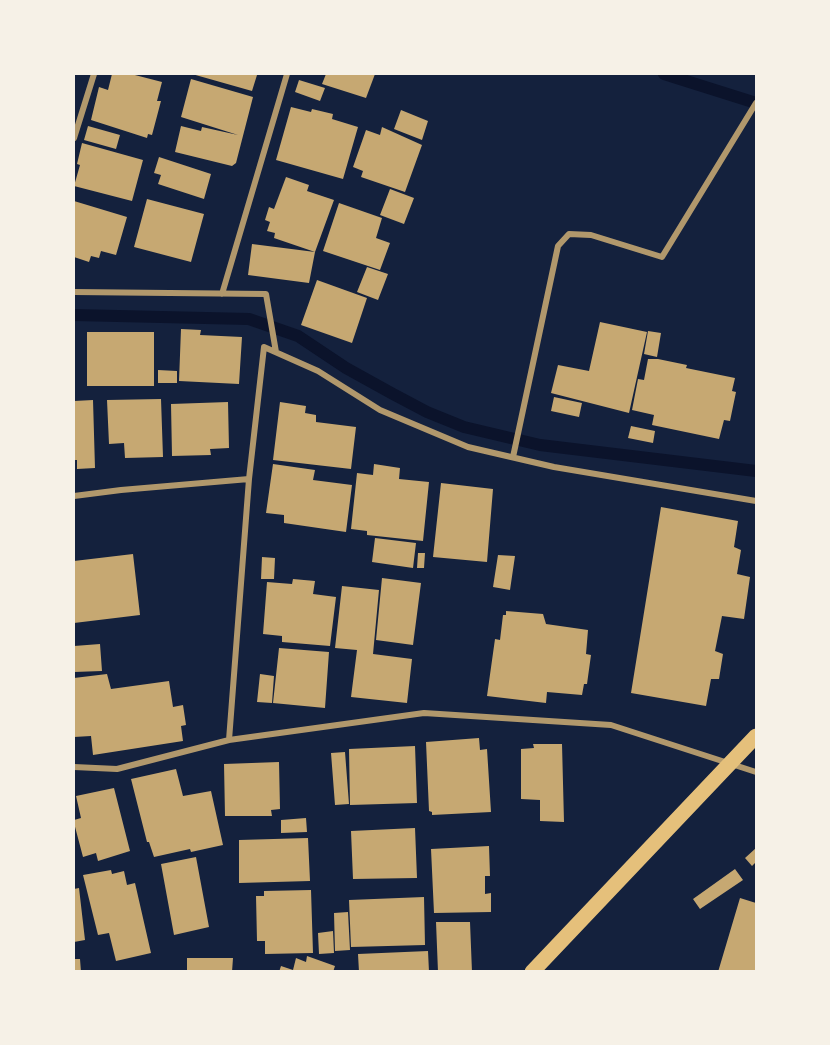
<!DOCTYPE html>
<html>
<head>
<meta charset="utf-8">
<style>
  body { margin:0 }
  #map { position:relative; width:830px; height:1045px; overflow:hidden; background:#14213d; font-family:Signika,sans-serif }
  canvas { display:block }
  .frame { position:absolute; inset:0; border:75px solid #f6f1e7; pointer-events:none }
</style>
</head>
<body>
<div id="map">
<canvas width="830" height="1045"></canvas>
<div class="frame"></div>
</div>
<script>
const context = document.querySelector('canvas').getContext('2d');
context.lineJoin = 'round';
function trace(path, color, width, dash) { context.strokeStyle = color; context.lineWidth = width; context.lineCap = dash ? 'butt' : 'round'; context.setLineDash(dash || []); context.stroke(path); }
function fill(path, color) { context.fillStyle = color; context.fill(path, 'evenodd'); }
trace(new Path2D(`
  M664,74l92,29
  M74,315l175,4 49,17 48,32 47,26 34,18 37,15 76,18 216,26`), '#0b132b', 12);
fill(new Path2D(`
  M112,74h19l31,8 -5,19h4l-9,34 -4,-1 -1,4 -56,-18 8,-33 9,3z
  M192,74h62l3,1 -5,16z
  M326,74h49l-9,24 -44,-14z
  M191,79l62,18 -17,66 -4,3 -57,-14 6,-26 20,5 1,-4 36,8 -57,-18z
  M299,80l26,8 -5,13 -25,-9z
  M291,107l20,5 1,-3 21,5 -1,5 26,8 -15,52 -67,-19z
  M401,110l27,11 -6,19 -28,-11z
  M88,126l32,9 -4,14 -32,-9z
  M382,127l40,18 -17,47 -44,-15 2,-6 -10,-4 13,-37 14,5z
  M82,143l61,17 -11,41 -58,-15 6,-21 -3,-1z
  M159,157l52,17 -7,25 -46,-15 3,-9 -7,-2z
  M286,177l23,8 -2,6 27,9 -19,52 -41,-14 1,-5 -8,-2 3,-9 -5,-2 4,-13 5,2z
  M390,189l24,9 -10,26 -24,-9z
  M147,199l57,15 -13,48 -57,-15z
  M74,201l53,16 -11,38 -15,-4 -2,7 -8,-2 -2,6 -15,-5z
  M339,203l43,15 -6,20 14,5 -10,27 -57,-19z
  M252,244l63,8 -6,31 -61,-8z
  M367,267l21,7 -10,26 -21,-8z
  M317,280l50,18 -15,45 -51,-18z
  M600,322l47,10 -18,81 -78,-20 7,-28 31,6z
  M181,329l20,1 -1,5 42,2 -3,47 -60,-3z
  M648,331l13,2 -4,24 -13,-3z
  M87,332h67v54h-67z
  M648,359h10l29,6 -1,3 49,10 -3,13 4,1 -6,29 -6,-1 -5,19 -67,-14 2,-10 -22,-5 6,-31 6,1z
  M158,370l19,1v12h-19z
  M554,397l28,6 -3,14 -28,-6z
  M161,399l2,58 -38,1 -1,-15 -15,1 -2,-44z
  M93,400l2,68 -18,1v-9h-3v-59z
  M228,402l1,46 -19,1 1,6 -39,1 -1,-52z
  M280,402l26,4 -1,7 11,2v7l40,5 -5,42 -78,-9z
  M631,426l24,5 -2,12 -25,-5z
  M273,464l42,6 -2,10 39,5 -6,47 -62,-9v-8l-18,-2z
  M374,464l26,4 -1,11 30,3 -6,59 -56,-6v-4l-16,-2 6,-56 16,2z
  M441,483l52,6 -6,73 -54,-5z
  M661,507l77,14 -4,26 7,3 -4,24 13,3 -6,42 -22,-3 -7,35 8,3 -4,25h-8l-5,27 -75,-13z
  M375,538l41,5 -3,25 -41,-6z
  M418,553h7l-1,15h-7z
  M133,554l7,61 -66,8v-62z
  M498,555l17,1 -5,34 -17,-3z
  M262,557l13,1 -1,21h-13z
  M382,578l39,5 -8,62 -37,-5z
  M293,579l22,2 -2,13 23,3 -6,49 -48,-4v-6l-19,-2 4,-52 25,2z
  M342,586l37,4 -6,64 39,5 -5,44 -56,-6 6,-47 -22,-2z
  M506,611l37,3 3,10 42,6 -2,24 5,1 -4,29h-3l-2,11 -35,-3 -1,11 -59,-7 8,-57 5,1 3,-25h3z
  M100,644l2,27 -28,1v-26z
  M279,648l50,4 -4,56 -52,-5z
  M107,674l4,15 58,-8 4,26 10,-2 3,20 -5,1 2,15 -90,14 -2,-19 -17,1v-59z
  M260,674l14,2 -2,27 -15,-1z
  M479,738l1,12 7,-1 4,63 -59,3v-3l-3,-1 -3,-69z
  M533,744h29l2,78 -24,-1v-21l-19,-1v-50l13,-1z
  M415,746l2,57 -67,2 -1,-56z
  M345,752l4,52 -14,1 -4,-52z
  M279,762l1,47 -9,1 1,6h-47l-1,-52z
  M176,769l7,27 28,-5 12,54 -32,7 -1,-3 -36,8 -5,-15h-2l-16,-63z
  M114,788l16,63 -32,10 -2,-8 -13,4 -9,-34v-3l7,-2 -5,-22z
  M306,818l1,14 -26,1v-13z
  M415,828l2,50 -64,1 -2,-48z
  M308,838l2,43 -71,2v-43z
  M489,846l1,30h-5v18l6,-1v19l-57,1 -3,-64z
  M756,848v14l-4,4 -7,-8z
  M196,857l13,70 -35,8 -13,-71z
  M735,869l8,11 -43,29 -7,-10z
  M111,870l1,4 12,-3 3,14 8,-2 16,70 -35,8 -7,-28 -11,2 -15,-60z
  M79,888l6,52 -11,2v-53z
  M311,890l2,63 -48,1v-13h-8l-1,-45h8v-5z
  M424,897l1,48 -74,2 -2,-47z
  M740,898l16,5v69h-38z
  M348,912l2,38 -15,1 -1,-38z
  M436,922h34l2,50h-34z
  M333,931l1,22 -15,1 -1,-21z
  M428,951l1,21h-70l-1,-18z
  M307,956l28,10 -2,6h-54l2,-6 12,4 3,-12 10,4z
  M187,958h46l-1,14h-45z
  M74,959h6l1,13h-7z`), '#c6a872');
trace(new Path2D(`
  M74,138l20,-64
  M74,292l192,2 10,58
  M222,294l65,-220
  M513,457l45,-211 11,-12 22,1 71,22 94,-154
  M74,496l47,-6 128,-11
  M229,740l20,-261 15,-132 54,24 62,39 88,37 86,20 202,34
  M74,767l43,2 112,-29 195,-27 187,12 145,47`), '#b1986c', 6);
trace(new Path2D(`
  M532,972l224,-236`), '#e5c07b', 15);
</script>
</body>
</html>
